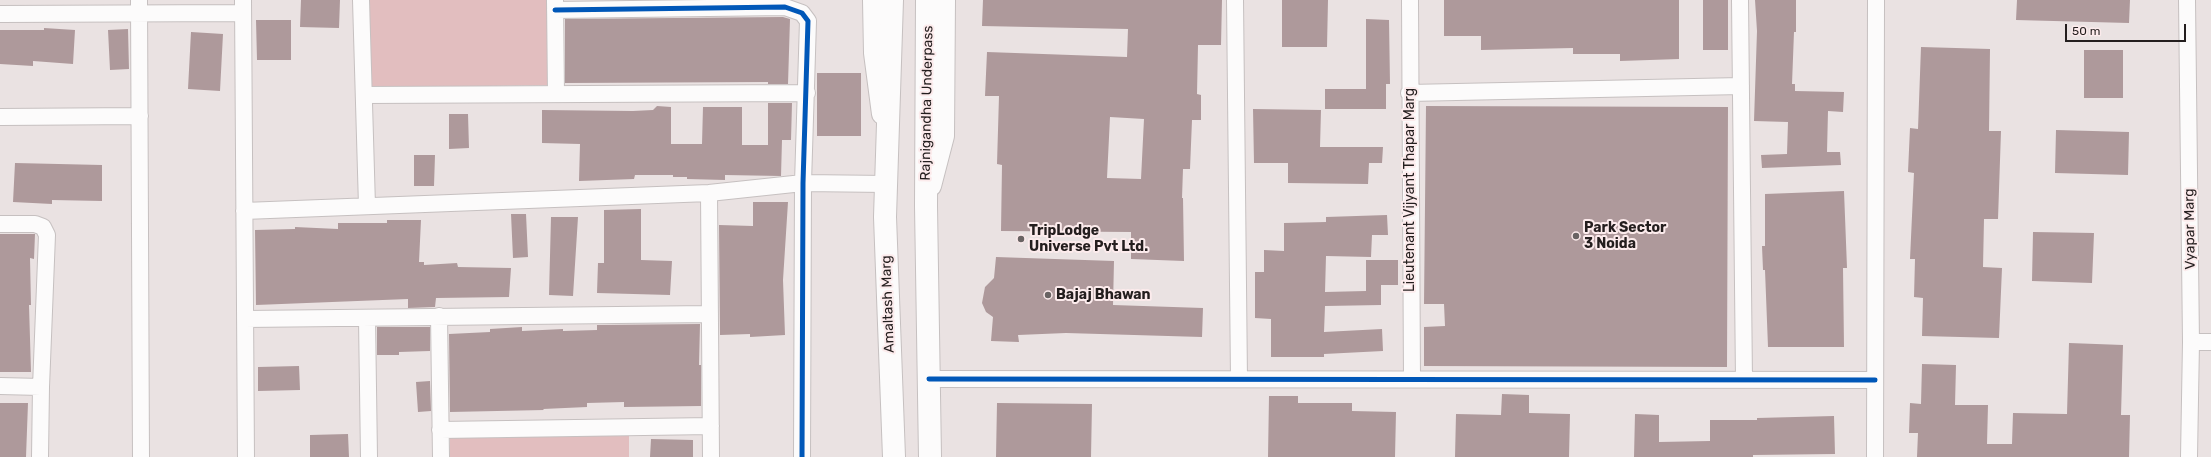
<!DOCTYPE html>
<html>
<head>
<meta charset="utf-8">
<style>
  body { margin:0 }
  #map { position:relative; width:2211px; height:457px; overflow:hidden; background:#eae2e2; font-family:Rubik,sans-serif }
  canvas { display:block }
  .scale { position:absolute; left:2065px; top:24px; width:121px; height:18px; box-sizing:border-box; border:2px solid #241e1e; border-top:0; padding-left:5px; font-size:12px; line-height:14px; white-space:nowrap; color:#241e1e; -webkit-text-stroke:3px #fcebec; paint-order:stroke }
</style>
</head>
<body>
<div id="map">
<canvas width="2211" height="457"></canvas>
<div class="scale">50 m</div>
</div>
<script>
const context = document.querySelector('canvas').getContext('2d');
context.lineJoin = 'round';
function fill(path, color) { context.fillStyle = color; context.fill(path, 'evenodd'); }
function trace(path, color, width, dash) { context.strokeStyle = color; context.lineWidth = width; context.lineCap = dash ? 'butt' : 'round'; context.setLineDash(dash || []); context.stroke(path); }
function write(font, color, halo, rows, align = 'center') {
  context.font = font + ' Rubik,sans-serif'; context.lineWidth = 4; context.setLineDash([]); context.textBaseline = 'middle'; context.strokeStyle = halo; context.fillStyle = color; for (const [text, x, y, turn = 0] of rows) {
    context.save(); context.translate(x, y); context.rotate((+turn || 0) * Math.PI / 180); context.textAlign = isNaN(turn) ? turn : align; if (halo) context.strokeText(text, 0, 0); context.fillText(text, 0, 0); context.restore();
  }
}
fill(new Path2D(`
  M369,0h178l2,85 -178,3z
  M629,435v22h-179v-21z`), '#e2bebf');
fill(new Path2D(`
  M301,0h39l-1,28 -39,-1z
  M983,0h239l-1,45h-23l-1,49 4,1v25h-9l-2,49h-7l-1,29h1l1,63 -53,-2v-27l-130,-1 1,-66 -5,-1 2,-68h-14l2,-44 140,5 1,-28 -146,-3zM1110,117l34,2 -3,60 -34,-1z
  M1282,0h46l-1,47h-45z
  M1444,0h235v59l-59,2v-7h-47v-6l-92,2v-14h-37z
  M1703,0h25v50h-25z
  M1755,0h41v32h-2l-2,52h3v7l49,1 -1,20 -15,-1 -1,41h13l1,13 -79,3 -1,-13 26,-1 1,-32 -34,-1 3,-90z
  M2017,0h113l-1,23 -113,-3z
  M783,17l7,2 -2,65h-20v-2l-203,1v-64z
  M1366,19l23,1 1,64h-4v25h-61v-20h41z
  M256,20h35v40h-34z
  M44,28l31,2 -2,34 -40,-3v5l-33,-2v-34h44z
  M128,29l1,40 -19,1 -2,-40z
  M191,32l32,2 -3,57 -32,-2z
  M1921,47l69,2 -1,82h12l-3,88h-14l-1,48 19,1 -3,70 -77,-2 1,-38 -9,-1 1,-38h-5l4,-86 -6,-1 2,-44 8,1z
  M2084,50h39v48h-39z
  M817,73h44v63h-44z
  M768,103h24l-1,37h-9l-1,36 -56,-1v5l-38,-1v-2h-14v-2h-38l-1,4 -55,2 1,-37 -38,-1v-33l91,1 20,-1 4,-4 14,1v37h31l1,-37h39v38h26z
  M1426,106l302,1 -1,260 -303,-1v-39l21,-1 -1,-22h-20z
  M1253,109l68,1 -1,37h63l-1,16h-13l-1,21 -80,-1v-20h-34z
  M449,114h19l1,34 -20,1z
  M2056,130l73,2 -1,43 -73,-2z
  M414,155h21l-1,31h-20z
  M15,163l87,2v36l-50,-1v4l-39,-2z
  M1844,191l3,77h-4l1,79h-76l-3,-77h-2l-1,-24h3v-52z
  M753,202h35l-5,78 2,55 -35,2v-3l-30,1 -1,-110 34,1z
  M641,209v51l31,1 -2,34 -73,-2 1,-30h6v-53z
  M511,214h15l2,43 -15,1z
  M1387,215l1,20h-16l-1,22 -45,-1 -1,36 41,-1v-31h32v25h-17v20l-56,1 -1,26 58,-3 1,22 -59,3v3h-53v-38l-16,-1v-46h9v-22l20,1v-28l42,-1v-5z
  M551,217h27l-5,79 -24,-1z
  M387,220h34l-2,42h5v3l33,-2 1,4 53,1 -2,29 -73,1 -1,9 -27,1v-9l-152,6 -1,-75 40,-1v-2l43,2v-6h49z
  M2033,232l61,1 -2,50 -60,-2z
  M0,234h35l-1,25 -4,-1 1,47h-2l2,67h-31z
  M996,257l118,4 -1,44 90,3 -1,29 -136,-4 -48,2 1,7 -28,-1 2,-24 -7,-5 -4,-9 3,-16 9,-9z
  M700,324l-1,41h2v41l-77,1v-5l-37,1v4l-44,2 1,1 -94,2 -1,-78 41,-2v-3l32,-2v4l41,-2v2l34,-1v-5z
  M377,327h53v24l-31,1v3h-22z
  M2069,343l54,2 -2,70h9l-1,42h-212l1,-24h-9l1,-30 11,1 1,-40 34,1 -1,40h33l-1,39h25l1,-31 54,1z
  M299,366l1,24 -42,1v-24z
  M430,381l1,30 -13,1 -2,-30z
  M1502,394l27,1v18l41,1 -1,43h-114l1,-43 45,1z
  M1269,396h29v7h54v8l44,1 -1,45h-127z
  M0,403h28l-2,54h-26z
  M997,403l95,1 -1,53h-95z
  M1635,414l24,1v27l51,-1v-21h47v-2l77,-2 1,38 -82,1v2h-119z
  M348,434l1,23h-39v-22z
  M651,439l42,1v17h-43z`), '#ae999b');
const minor = new Path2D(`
  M139,0l2,457
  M243,0l3,457
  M361,0l6,206
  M555,0l1,93
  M1235,0l4,379
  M1410,0l2,379
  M1740,0l4,380
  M2187,0l4,342 -2,115
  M555,10l230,-3 17,6 6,8 -5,162 -1,274
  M0,14l243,-1
  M1409,93l332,-7
  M364,95l443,-2
  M0,117l140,-1
  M709,193l2,264
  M244,211l465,-18 94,-10 83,1
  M0,224h35l8,3 4,8 -6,152 -1,70
  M439,316l2,141
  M245,319l465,-5
  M367,319l2,138
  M2191,342h20
  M929,379l946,1
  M0,386l41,1
  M440,430l271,-4
  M1875,457l1,-457`);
const tertiary = new Path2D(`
  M873,0l1,53 8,61
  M931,186l13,-50 1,-136`);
const secondary = new Path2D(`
  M892,0l-7,217 9,240
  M927,0l-1,206 4,251`);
trace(minor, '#c6c0c0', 18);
trace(tertiary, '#c6c0c0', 22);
trace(secondary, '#c6c0c0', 24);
trace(minor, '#fcfbfb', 16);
trace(tertiary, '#fcfbfb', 20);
trace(secondary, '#fcfbfb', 22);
trace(new Path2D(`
  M555,10l230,-3 17,6 6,8 -5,162 -1,274
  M929,379l946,1`), '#0057b8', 5);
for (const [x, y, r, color] of [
  [1576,236,4,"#696363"],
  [1021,239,4,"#696363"],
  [1048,295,4,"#696363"]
]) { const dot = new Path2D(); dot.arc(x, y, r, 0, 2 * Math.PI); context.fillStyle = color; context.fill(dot); trace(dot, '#fcebec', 1.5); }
write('14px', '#241e1e', '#fcebec', [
  ["Rajnigandha Underpass",927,103,-89],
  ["Lieutenant Vijyant Thapar Marg",1410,190,-90],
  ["Vyapar Marg",2190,229,-91],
  ["Amaltash Marg",888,304,-92]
]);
write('bold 14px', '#241e1e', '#fcebec', [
  ["Park Sector",1584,228],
  ["3 Noida",1584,244],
  ["TripLodge",1029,231],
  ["Universe Pvt Ltd.",1029,247],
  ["Bajaj Bhawan",1056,295]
], 'left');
</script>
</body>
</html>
